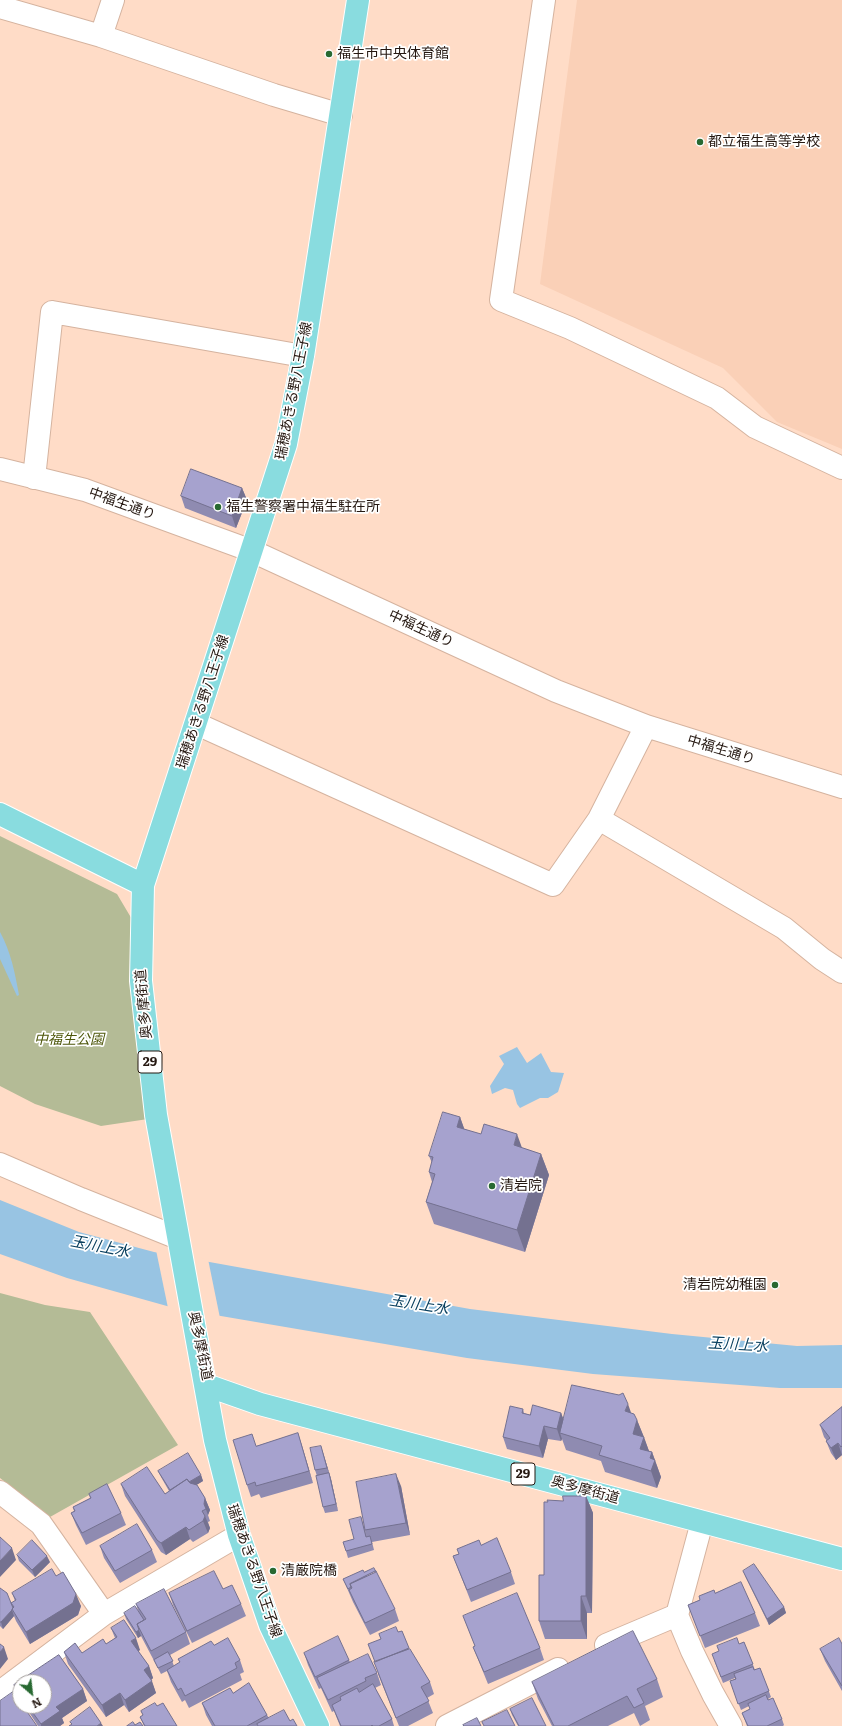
<!DOCTYPE html>
<html>
<head>
<meta charset="utf-8">
<style>
  body { margin:0 }
  #map { position:relative; width:842px; height:1726px; overflow:hidden; background:#ffdcc7; font-family:Literata,serif }
  canvas { display:block }
  .north { position:absolute; left:12px; top:1674px; width:40px; height:40px; box-sizing:border-box; background:#fff; border:1px solid #a8a3a0; border-radius:50%; rotate:152deg; font-size:11px; font-weight:700; line-height:16px; text-align:center; color:#251811 }
  .north::after { content:''; display:block; margin:auto; width:14px; height:18px; background:#286932; clip-path:polygon(50% 0,100% 100%,50% 72%,0 100%) }
</style>
</head>
<body>
<div id="map">
<canvas width="842" height="1726"></canvas>
<div class="north">N</div>
</div>
<script>
const context = document.querySelector('canvas').getContext('2d');
context.lineJoin = 'round';
function fill(path, color) { context.fillStyle = color; context.fill(path, 'evenodd'); }
function trace(path, color, width, dash) { context.strokeStyle = color; context.lineWidth = width; context.lineCap = dash ? 'butt' : 'round'; context.setLineDash(dash || []); context.stroke(path); }
function write(font, color, halo, rows, align = 'center') {
  context.font = font + ' Literata,"Noto Sans JP",serif'; context.lineWidth = 3.5; context.setLineDash([]); context.textBaseline = 'middle'; context.strokeStyle = halo; context.fillStyle = color; for (const [text, x, y, turn = 0] of rows) {
    context.save(); context.translate(x, y); context.rotate((+turn || 0) * Math.PI / 180); context.textAlign = isNaN(turn) ? turn : align; if (halo) context.strokeText(text, 0, 0); context.fillText(text, 0, 0); context.restore();
  }
}
fill(new Path2D(`
  M577,0h265v449l-65,-27 -54,-54 -183,-84z`), '#fad0b7');
fill(new Path2D(`
  M0,836l117,58 16,27 15,198 -47,7 -66,-22 -35,-18z
  M0,1293l45,12 45,7 88,133 -128,72 -50,-39z`), '#b4bb96');
fill(new Path2D(`
  M0,932c11,20 15,41 19,63l-2,1 -17,-37z
  M517,1047l10,16 14,-10 10,19 13,1 -6,19 -10,6h-8l-20,10 -3,-4 -4,-14 -8,-2 -13,6 -2,-8 14,-22 -5,-8z
  M0,1200l79,32 75,20 316,57 202,25 125,12 45,-1v43h-62l-187,-14 -126,-16 -293,-50 -107,-30 -67,-24z`), '#98c4e3');
fill(new Path2D(`
  M156,1250l52,9 12,59 -52,-10z`), '#ffdcc7');
const minor = new Path2D(`
  M113,0l-12,36 173,59 67,20
  M544,0l-43,300 69,28 147,70 38,29 87,41
  M0,7l101,29
  M0,469l85,21 167,61 304,140 90,35 196,61
  M34,478l18,-166 251,44
  M197,724l356,161 46,-66 47,-93
  M599,819l185,109 38,31 20,13
  M0,1164l81,35 97,39
  M0,1492l41,32 63,90
  M702,1522l-25,93 15,36 21,43 18,32
  M606,1645l71,-30
  M0,1692l104,-78 135,-79
  M447,1726l111,-57`);
const major = new Path2D(`
  M0,814l143,71
  M206,1385l54,19 582,155
  M318,1726l-48,-101 -31,-90 -24,-95 -59,-325 -15,-134 2,-96 143,-441 17,-88 55,-356`);
trace(minor, '#d5b39f', 24);
trace(major, '#fff', 24);
trace(minor, '#fff', 22);
trace(major, '#89dcdf', 22);
fill(new Path2D(`
  M242,488l5,12 -11,28 -51,-20 -4,-12z
  M460,1117l4,12 77,25 8,21 -24,77 -91,-28 -8,-22 6,-20 -3,-10 3,-9 -3,-7z
  M842,1407v48l-6,5 -5,-7 -5,-12h1l-3,-4 -4,-12z
  M523,1409l1,4 6,2 31,-2 2,6 68,-6 6,7 12,31 3,1 9,25 -4,11 -52,-16 -4,-11 -35,-11 -4,-11 -1,2 -13,-2 -5,19 -36,-9 -4,-12z
  M298,1433l4,13 11,37 -52,15 -2,-4 -8,3 -4,-12 10,-39z
  M321,1446l10,33 7,32 -13,2 -2,-6 -6,-31 -2,-6z
  M158,1471l43,4 2,6 -7,4 9,13 5,12 -2,5 2,6 -2,1 2,6 -2,5 -15,9 -3,-3 -24,16 -5,-3 -36,-56 -4,-12 44,10 4,-3 -8,-14z
  M401,1486l9,49 -38,7 2,8 -26,8 -2,-7 8,-12 7,-22 6,20 -2,-7z
  M89,1494l32,19 5,12 -40,20 -10,-20 -5,-12 3,-2 -1,-4 17,-9z
  M586,1496l7,17 -1,100h-5v26h-42l-6,-18 5,-46 4,-73 15,-1z
  M481,1545l30,27 4,12 -44,18 -18,-46z
  M100,1546l52,4 5,12 -37,21 -16,-25z
  M17,1555l33,7 -15,15 -16,-16z
  M743,1571l41,36 2,6 -17,12 -23,-47z
  M364,1572l31,37 4,12 -29,14 -17,-33 -3,-7 -7,-16z
  M56,1576l25,30 -3,9 -48,29 -14,-23 -2,-5 -11,13 -3,-3v-38l11,15 4,-2 -3,-8z
  M223,1589l18,15 5,12 -54,27 -19,-38 -4,-12z
  M715,1593l40,20 5,13 -55,22 -17,-43z
  M136,1604l50,28 4,12 -20,11 4,11 6,-3 -2,-4 36,-14 26,15 4,12 -4,2 2,6 -53,28 -4,-8 -3,2 -11,-20 -4,-11 -6,3 -20,-38 -3,2 -12,-19 -2,-6h15z
  M463,1616l77,32 4,12 -56,24 -15,-37 2,-1z
  M111,1628l29,22 -2,1 11,15 4,12 -2,2 5,13 -27,19 -5,-7 -18,12 -38,-53 -4,-12 18,1 24,-9 9,-6z
  M402,1631l7,19 21,32 4,12 -7,4 6,15 -25,13h-9l-21,-52 3,-35 -2,-5 19,-2z
  M744,1642l11,28 5,-2 11,29 -3,2 14,20 2,6 -1,1h-36l-5,-13 8,-4 -1,-3 -8,4 -11,-29 5,-2v-1l-12,5 -9,-23 25,-16z
  M842,1644v47l-17,-30 -5,-12z
  M304,1653l45,7 1,2 27,11 4,12 -6,3 17,31 2,7h-54l-6,-15 -2,1 -11,-24 -2,1 -11,-24z
  M59,1655l24,34 4,12 -25,17 2,5 -4,3h-22l-13,-20h19v-24h-24v17l-6,-14z
  M657,1679l6,18 -18,9 5,14 -10,6 -6,-13 -26,13h-56l-14,-27 -6,-17z
  M233,1693l34,22 2,3 21,3 7,5h-85l-6,-11 -4,-12z
  M157,1706l20,20h-33l-4,-9 3,-2 -2,-4z
  M510,1709l36,17h-28l-6,-11z`), '#8f8bb1');
fill(new Path2D(`
  M242,488l5,12 -11,28 -4,-12z
  M460,1117l8,22 -11,-12z
  M517,1134l8,22 -11,-11z
  M541,1154l8,21 -24,77 -8,-22z
  M628,1404l6,17 -9,-10z
  M561,1413l5,12 -6,8 2,6 -1,2 -4,-12z
  M637,1420l7,17 -11,-3z
  M544,1426l4,13 -5,19 -4,-12z
  M298,1433l4,13 11,37 -4,-12z
  M644,1437l6,17 -10,-5z
  M838,1443l4,12 -6,5 -5,-12z
  M321,1446l10,33 7,32 -2,-7 -7,-31 -2,-5z
  M652,1452l9,25 -4,11 -6,-17 -1,-13z
  M396,1474l5,12 9,49 -4,-12z
  M201,1475l2,6 -29,18 -2,-6z
  M586,1496l7,17 -1,100 -6,-17z
  M205,1498l5,12 -2,5 -4,-11z
  M205,1516l5,12 -2,5 -5,-12z
  M186,1527l4,12 -24,16 -5,-12z
  M12,1548l4,12 -16,17v-16z
  M47,1556l3,6 -15,15 -3,-7z
  M76,1594l5,12 -3,9 -48,29 -4,-12z
  M581,1596l6,17v26l-6,-18z
  M784,1607l2,6 -17,12 -2,-6z
  M12,1610l2,6 -11,13 -2,-7z
  M139,1630l2,6 -3,2 -2,-6z
  M136,1638l4,12 -4,3 -5,-12z
  M4,1647l4,12 -8,10v-17z
  M149,1666l4,12 -4,4 -5,-12z
  M152,1681l4,12 -27,19 -4,-12z
  M83,1689l4,12 -25,17 2,5 -4,3h-19v-2l15,-17z
  M120,1693l4,12 -18,12 -4,-12z
  M101,1723l2,3h-6z`), '#747190');
const building = new Path2D(`
  M191,469l51,19 -10,28 -51,-20z
  M443,1112l17,5 -3,10 24,7 3,-10 33,10 -3,11 27,9 -24,76 -91,-28 9,-28 -6,-2 4,-15 -4,-1z
  M572,1385l47,10 4,-2 5,11 -3,7 9,3 3,6 -4,14 11,3 -4,12 12,3 -2,6 5,2 -4,11 -52,-16 3,-9 -42,-13z
  M533,1405l28,8 -4,16 -13,-3 -5,20 -36,-9 7,-31 13,3 -1,4 8,2z
  M842,1407v39l-1,1 -3,-4 -7,5 -5,-7 4,-3 -10,-13z
  M298,1433l11,38 -53,15 -1,-4 -8,3 -14,-45 19,-6 4,12z
  M321,1446l6,22 -12,2 -5,-22z
  M188,1453l13,22 -12,7 -2,-3 -17,11 -12,-19z
  M147,1467l18,27 22,-15 3,4 7,2 8,13 -1,6 2,5 -4,2 3,5 -2,5 -14,9 -3,-3 -25,16 -4,-3 -36,-56z
  M329,1473l7,31 -13,3 -7,-31z
  M396,1474l10,49 -41,7 -9,-48z
  M107,1484l14,29 -39,20 -11,-20 4,-2 -2,-4 18,-9 -2,-4z
  M563,1496h23v100h-5v25h-42v-46h5v-73h4l-1,-2 16,1z
  M361,1517l5,20 4,-1 2,8 -26,7 -3,-9 11,-3 -5,-19z
  M137,1524l15,26 -37,21 -15,-25z
  M0,1537l12,11 -12,13z
  M497,1538l14,34 -44,18 -14,-34 6,-2 -2,-5 22,-9 2,5z
  M32,1540l15,16 -15,14 -15,-15z
  M754,1564l30,43 -17,12 -24,-48z
  M374,1568l2,4 -26,12 1,3 -3,2 -5,-10 20,-9 1,2z
  M52,1569l4,7 7,-4 13,22 -3,9 -47,29 -14,-23 2,-2 -3,-4 5,-3 -4,-7z
  M214,1571l9,18 9,-4 9,19 -54,27 -18,-38z
  M376,1571l19,38 -30,14 -16,-33 3,-2 -2,-4z
  M741,1582l14,31 -55,23 -12,-31 12,-5 -1,-4 15,-6 1,3z
  M0,1588l7,5 6,15 -1,1v1l-11,12h-1z
  M164,1589l22,43 -35,19 -14,-27 9,-5 -10,-15z
  M517,1593l23,55 -56,24 -11,-25 2,-1 -12,-30z
  M135,1606l9,14 -7,4 2,6 -3,2 -12,-19z
  M124,1620l12,18 -5,3 18,25 -5,4 8,11 -27,19 -5,-7 -18,12 -38,-53 11,-9 7,10 21,-14 3,5 11,-7 -6,-9z
  M396,1627l2,5 4,-1 7,17 -34,14 -7,-18 13,-5 -2,-5z
  M633,1631l24,48 -20,10 7,14 -10,5 -7,-12 -59,30h-14l-22,-44z
  M338,1636l11,24 -34,17 -11,-24z
  M228,1638l12,22 -5,3 2,5 -52,28 -4,-8 -3,2 -11,-20 13,-8 -2,-3 33,-18 3,4z
  M737,1638l2,6 5,-2 9,22 -32,13 -9,-23 7,-3 -2,-5z
  M839,1638l3,6v42l-22,-37z
  M0,1644l4,3 -4,5z
  M410,1649l20,33 -9,5 8,14 -33,17 -22,-56z
  M168,1652l5,9 -15,7 -4,-8z
  M368,1654l9,19 -12,5 1,3 -38,19 -11,-22z
  M59,1655l24,34 -27,18 4,4 -19,13 -13,-18h16v-24h-24v12l-6,-9z
  M753,1667l1,3 6,-2 9,23 -31,13 -8,-23 6,-2 -2,-5z
  M249,1683l18,32 -20,11h-32l-13,-23 28,-15 3,5z
  M373,1684l19,35 -13,7h-6l-1,-1 -1,1h-30l-9,-21 9,-5 -1,-3 17,-9 2,4z
  M13,1692l7,10v4h3l14,20h-37v-25z
  M766,1695l2,5 5,-2 9,21 -15,7h-19l-6,-13 8,-4 -2,-5z
  M532,1698l14,28h-27l-9,-17z
  M155,1703l2,3 6,-3 14,23h-32l-5,-9 3,-2 -2,-4z
  M90,1707l11,16 -4,3h-28l3,-2 -2,-2z
  M284,1710l6,11 3,-2 4,7h-39l-1,-2z
  M507,1710l8,16h-31l-2,-4z
  M477,1718l4,8h-17l-1,-1z
  M133,1722l2,3 5,-3 3,4h-16z`);
fill(building, '#a6a2ce');
trace(building, '#747190', 1);
for (const [x, y, r, color] of [
  [329,54,4,"#286932"],
  [700,142,4,"#286932"],
  [218,507,4,"#286932"],
  [492,1186,4,"#286932"],
  [775,1285,4,"#286932"],
  [273,1571,4,"#286932"]
]) { const dot = new Path2D(); dot.arc(x, y, r, 0, 2 * Math.PI); context.fillStyle = color; context.fill(dot); trace(dot, '#fff', 1.5); }
for (const [x, y, w] of [
  [150,1062,24],
  [523,1474,24]
]) { const box = new Path2D(); box.roundRect(x - w / 2, y - 11, w, 22, 3); context.fillStyle = '#fff'; context.fill(box); trace(box, '#251811', 1); }
write('bold 13px', '#251811', null, [
  ["29",150,1062],
  ["29",523,1474]
]);
write('14px', '#251811', '#fff', [
  ["福生市中央体育館",337,54],
  ["都立福生高等学校",708,142],
  ["福生警察署中福生駐在所",226,507],
  ["清岩院",500,1186],
  ["清岩院幼稚園",767,1285,"right"],
  ["清厳院橋",281,1571]
], 'left');
write('14px', '#251811', '#fff', [
  ["瑞穂あきる野八王子線",294,391,-79],
  ["中福生通り",122,504,20],
  ["中福生通り",421,629,25],
  ["瑞穂あきる野八王子線",203,702,-72],
  ["中福生通り",721,750,17],
  ["奥多摩街道",144,1004,-95],
  ["奥多摩街道",200,1346,78],
  ["奥多摩街道",585,1490,15],
  ["瑞穂あきる野八王子線",254,1571,71]
]);
write('italic 14px', '#4e570b', '#fff', [
  ["中福生公園",69,1040]
]);
write('italic 15px', '#0b4160', '#fff', [
  ["玉川上水",100,1247,11],
  ["玉川上水",419,1305,9],
  ["玉川上水",738,1345,3]
]);
</script>
</body>
</html>
